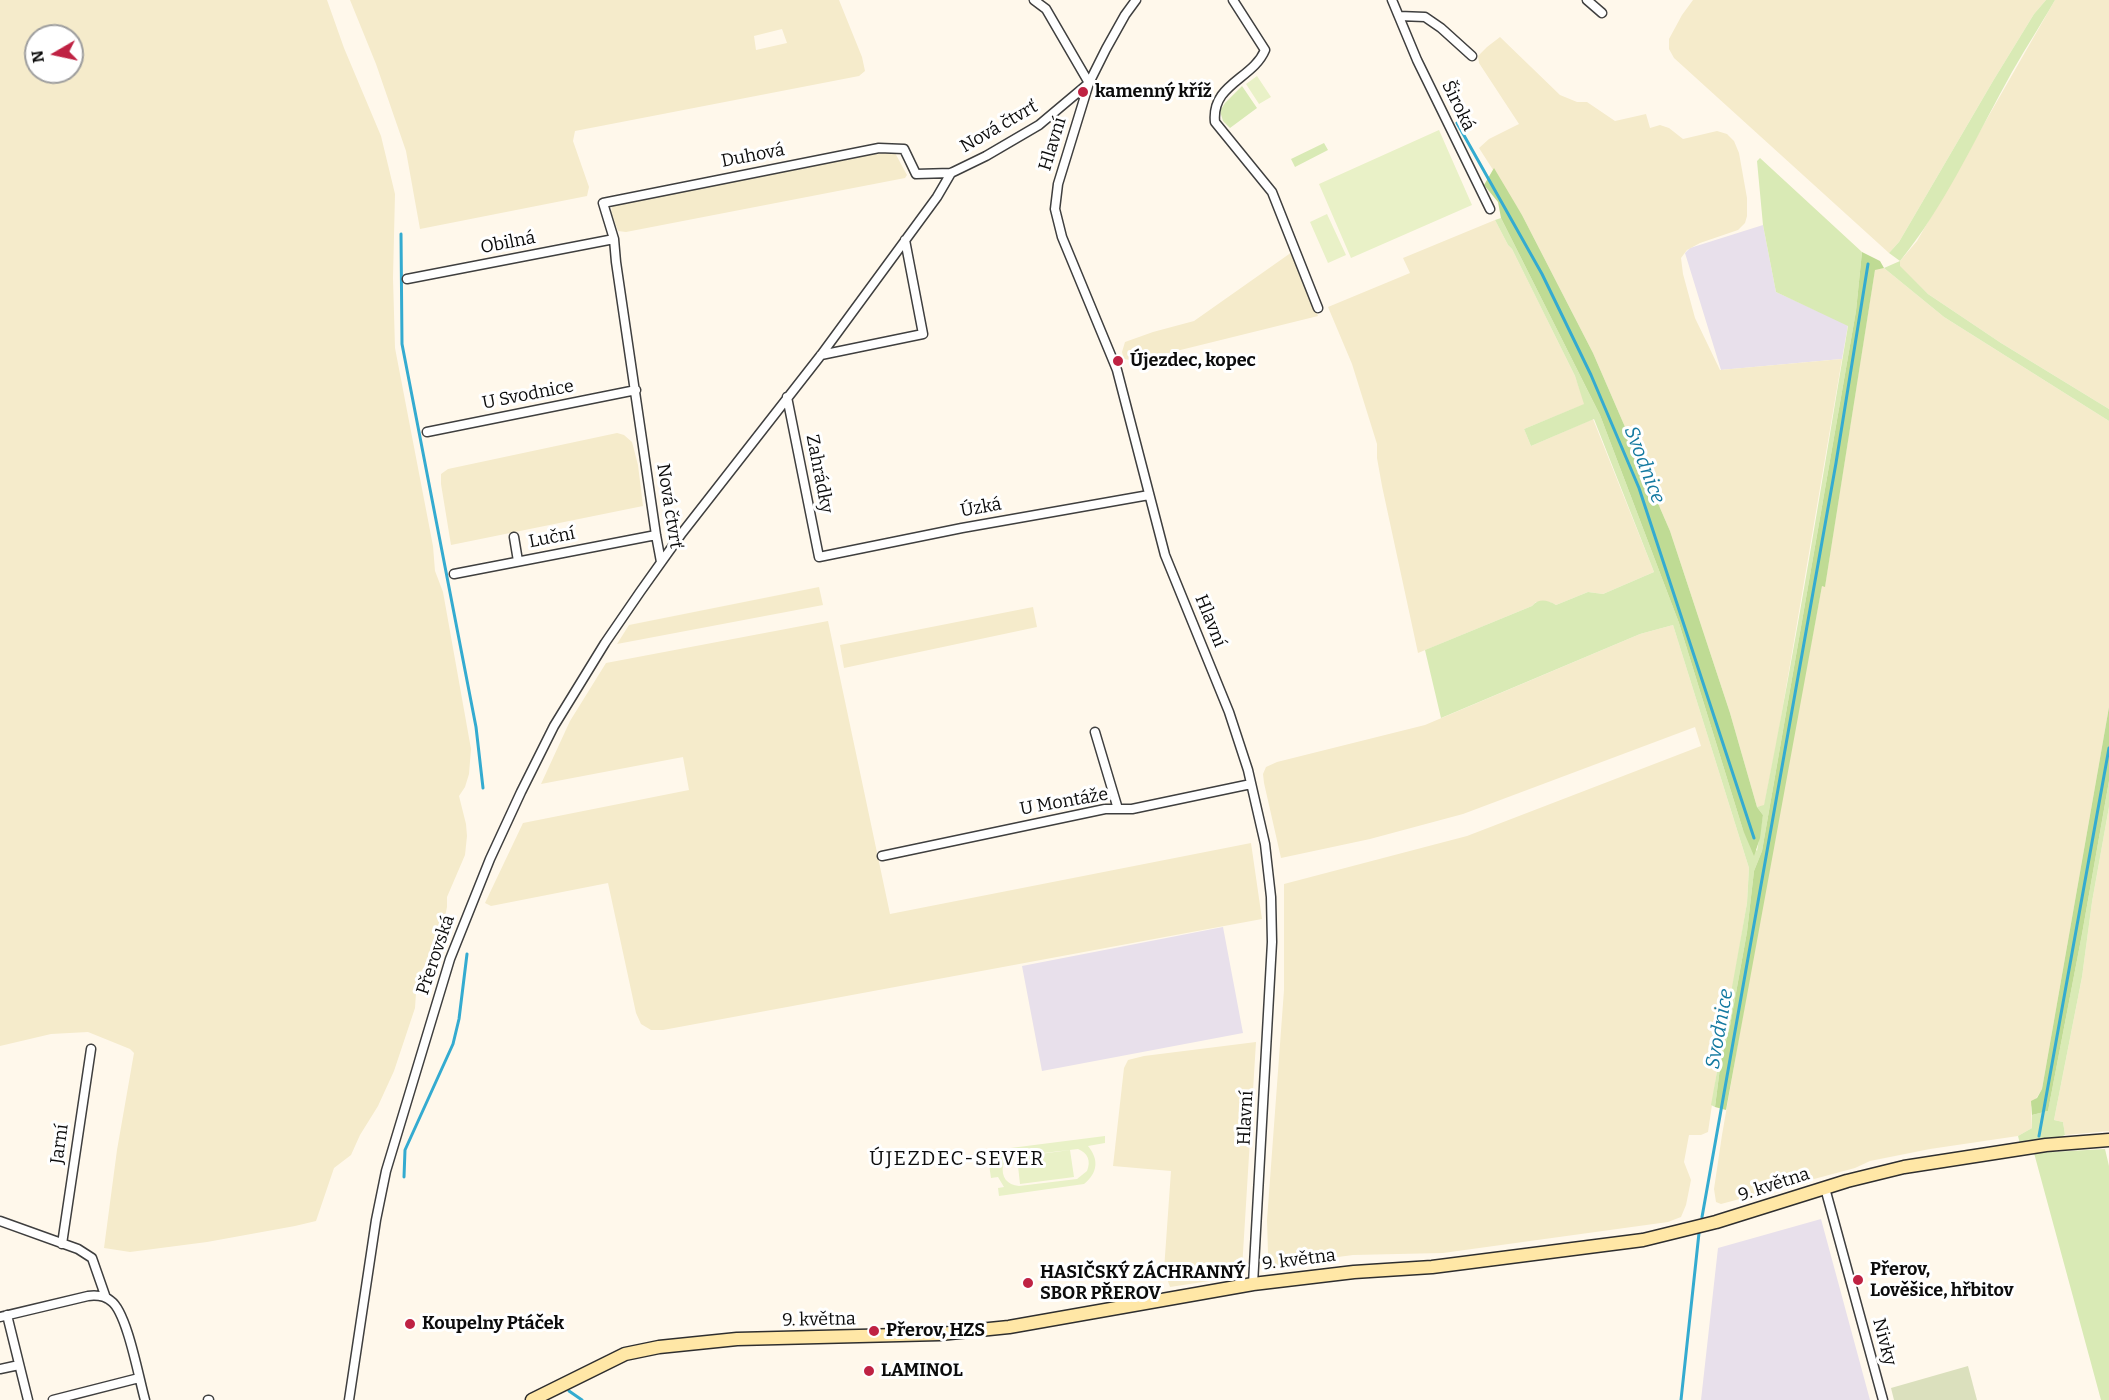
<!DOCTYPE html>
<html>
<head>
<meta charset="utf-8">
<style>
  body { margin:0 }
  #map { position:relative; width:2109px; height:1400px; overflow:hidden; background:#fff8eb; font-family:Bitter,serif }
  canvas { display:block }
  .north { position:absolute; left:24px; top:24px; width:60px; height:60px; box-sizing:border-box; background:#fff; border:2px solid #9e9e9e; border-radius:50%; rotate:261deg; font-size:16px; font-weight:700; line-height:24px; text-align:center; color:#0c0c0c }
  .north::after { content:''; display:block; margin:auto; width:21px; height:27px; background:#bf2243; clip-path:polygon(50% 0,100% 100%,50% 72%,0 100%) }
</style>
</head>
<body>
<div id="map">
<canvas width="2109" height="1400"></canvas>
<div class="north">N</div>
</div>
<script>
const context = document.querySelector('canvas').getContext('2d');
context.lineJoin = 'round';
function fill(path, color) { context.fillStyle = color; context.fill(path, 'evenodd'); }
function trace(path, color, width, dash) { context.strokeStyle = color; context.lineWidth = width; context.lineCap = dash ? 'butt' : 'round'; context.setLineDash(dash || []); context.stroke(path); }
function write(font, color, halo, rows, align = 'center') {
  context.font = font + ' Bitter,serif'; context.lineWidth = 6; context.setLineDash([]); context.textBaseline = 'middle'; context.strokeStyle = halo; context.fillStyle = color; for (const [text, x, y, turn = 0] of rows) {
    context.save(); context.translate(x, y); context.rotate((+turn || 0) * Math.PI / 180); context.textAlign = isNaN(turn) ? turn : align; if (halo) context.strokeText(text, 0, 0); context.fillText(text, 0, 0); context.restore();
  }
}
fill(new Path2D(`
  M1763,225l13,67 72,33 -6,34 -121,11 -36,-117 5,-5z
  M1223,927l20,106 -201,38 -20,-105z
  M1821,1219l49,181h-169l17,-152z`), '#e8e0eb');
fill(new Path2D(`
  M0,0h327l17,48 37,88 14,58 -2,84 2,70 38,198 2,25 8,21 28,157 -2,25 -4,13 -6,9 7,28 1,12 -2,19 -18,42v10l-7,34 -23,37 -2,30 -21,63 -16,35 -18,29 -9,20 -17,13 -18,53 -21,5 -88,16 -77,10 -26,-4 13,-98 17,-97 -4,-4 -42,-17 -37,2 -51,12zM36,36h36v36h-36z
  M350,0h489l23,57 3,14 -6,5 -284,55 -2,10 16,46 -2,9 -167,33 -14,-78 -30,-87zM782,29l5,14 -31,7 -2,-14z
  M1693,0h353l-12,14 -41,67 -94,161 -10,11 -215,-195 -5,-9v-10l13,-24z
  M2055,0h54v409l-108,-66 -73,-49 -28,-27v-6l17,-20z
  M1500,37l60,58 17,7h10l28,19 31,-7 4,14 10,-3 9,3 14,11 34,-8 10,3 7,7 5,12 8,45v18l-2,7 -7,7 -38,13 -13,7 -6,8 2,16 12,44 25,52 122,-11 -65,382 -13,65 -7,1 -27,-94 -60,-182 -77,-178 -71,-138 -43,-67 10,-9 30,-15 -40,-61 -1,-7 9,-9z
  M894,151l13,24 -2,3 -279,54 -8,-1 -7,-19 1,-5 4,-5 137,-27z
  M1495,220l13,25 4,4 63,127 10,28 -61,25 7,17 62,-27 61,153 -51,22 -15,-2 -32,13 -6,-3h-14l-4,4 -114,47 -36,-167 -5,-28v-14l-25,-80 -24,-57 82,-34 -7,-15z
  M1292,252l26,64 -182,45 -12,-2 -2,-7 3,-10 28,-10 41,-11z
  M1884,268l60,49 165,104v286l-67,382 -11,18 1,21 -14,8 -88,13 -60,12 -15,7 -134,36 -5,-2 -2,-13 8,-54 50,-287 50,-262h3l50,-317z
  M617,433l7,2 8,7 6,23 5,41 -192,39 -10,-61v-10l7,-5z
  M819,587l4,18 -206,39 12,-19z
  M1033,607l4,20 -193,41 -4,-23z
  M828,621l62,293 361,-71 11,76 -599,111h-12l-10,-6 -5,-11 -28,-130 -117,23 -6,-3 38,-80 166,-33 -6,-33 -142,27 29,-63 36,-58z
  M1673,625l76,243 -2,35 -20,117 -8,37 -11,75 -7,3h-12l-5,27 7,18 -5,25 -5,12 -13,5 -225,31 -90,2 -82,11 -3,-13 -1,-33 17,-230v-106l183,-48 234,-90 -6,-19 -232,87 -93,25 -89,19 -17,-75 -1,-9 3,-7 11,-5 148,-37 215,-91z
  M2109,807v324l-44,4 -2,-13 -9,-2 28,-143 10,-75z
  M1256,1042l-14,227 -6,6 -7,3 -59,9 -6,-17 7,-99 -58,-5 11,-98 4,-8 16,-4z`), '#f5ebcb');
fill(new Path2D(`
  M2046,0h9c-16,28 -34,55 -49,83 -33,60 -62,124 -106,178v5l28,28 73,49 108,66v12l-165,-104 -60,-49 16,-7 -11,-8 10,-11 94,-161 41,-67z
  M1242,86l15,22 -27,20 -7,-7 -3,-10 5,-8z
  M1324,143l4,7 -33,17 -4,-8z
  M1760,158l102,94 -6,59 -94,540 -8,20 -7,61 -17,94 -9,34 -6,47 -4,-2 36,-202 2,-35 -76,-243 -33,9 -199,84 -16,-68 107,-44c7,-8 15,-6 24,-1l32,-13 15,2 51,-22 -60,-153 -63,27 -7,-17 60,-25 -9,-28 -63,-127 -4,-4 -13,-25 6,-2 99,197 79,208 64,207 14,21 6,-36 -6,-8 7,-2c32,-159 57,-319 84,-479l-72,-34 -13,-67 -6,-64z
  M2109,781v26l-17,95 -10,75 -28,143 9,2 2,13 -11,5 -34,4 -2,-8 14,-8v-13l16,-4 34,-177z
  M2105,1149l4,17v234h-8l-67,-247z`), '#d9eab5');
fill(new Path2D(`
  M1494,168l28,47 71,138 77,178 60,182 27,94 6,8 -3,23 -6,18 -11,-26 -64,-207 -79,-208 -99,-197 -3,-16 -14,-17z
  M1862,252l18,9 4,7 -9,2 -50,317 -3,-1 -96,524 -11,-3 6,-47 9,-34 17,-94 7,-61 8,-20 94,-540z
  M2109,707v74l-27,153 -34,177 -16,4 -1,-14 6,-3 5,-9z`), '#bfdb94');
fill(new Path2D(`
  M1968,1366l9,34h-83l-3,-12z`), '#dbe0bd');
fill(new Path2D(`
  M1257,76l14,21 -12,7 -13,-20z
  M1439,130l33,75 -121,53 -32,-74z
  M1327,214l19,41 -18,8 -18,-41z
  M1105,1136v7l-17,3c11,13 10,27 -4,38l-85,12 -1,-8 6,-1 -6,-10 -7,1 -4,-27zM1078,1149c10,4 13,12 9,22l-10,8 -58,7c-12,-1 -18,-9 -16,-21l6,-8z
  M1070,1150l4,27 -54,7 -3,-27z`), '#e9f1c7');
trace(new Path2D(`
  M1457,123l85,151 49,101 48,113 115,350
  M401,234l1,110 74,383 7,61
  M2039,1136l70,-388
  M404,1177l1,-27 48,-106 6,-25 8,-65
  M1702,1217l134,-754 32,-199
  M569,1391l13,9
  M1681,1400l18,-167`), '#34abd0', 3);
const street = new Path2D(`
  M1136,0l-11,15 -19,34 -17,34 -31,101 -3,25 7,28 55,133 48,185 64,157 19,58 17,74 6,53 1,45 -19,342
  M1233,0l32,50c-12,29 -54,34 -50,72l57,70 46,116
  M1392,0l25,60 73,149
  M1587,0l15,13
  M1399,16l26,1 16,11 31,28
  M407,279l207,-40
  M821,355l102,-21 -18,-94
  M787,397l32,160 143,-29 187,-33
  M427,432l209,-42
  M514,537l4,24
  M661,562l-5,-27 -40,-273 -2,-23 -11,-36 276,-55 25,1 12,25 35,-1 35,-17 53,-31 50,-42 -43,-74 -12,-9
  M454,574l202,-39
  M1095,732l23,77
  M882,856l223,-47h27l119,-25
  M1825,1188l58,212
  M0,1221l78,28 14,9 14,40
  M62,1244l29,-195
  M7,1315l21,85
  M0,1317l88,-21c8,-1 17,0 23,5 16,11 28,78 34,99
  M0,1369l19,-4
  M53,1400l86,-22
  M208,1400h1
  M349,1400l27,-180 10,-49 64,-212 40,-100 31,-67 33,-66 51,-83 35,-51 42,-59 139,-178 116,-158 14,-24`);
const secondary = new Path2D(`
  M532,1400l93,-46 34,-7 78,-8 203,-5 69,-7 244,-43 101,-12 78,-5 211,-27 73,-18 131,-41 57,-14 142,-22 63,-5`);
trace(street, '#3f3f3f', 11);
trace(secondary, '#2e2e2e', 15);
trace(street, '#fff', 8);
trace(secondary, '#ffe7a6', 12);
for (const [x, y, r, color] of [
  [1083,92,6,"#bf2243"],
  [1118,361,6,"#bf2243"],
  [1858,1280,6,"#bf2243"],
  [1028,1283,6,"#bf2243"],
  [410,1324,6,"#bf2243"],
  [874,1331,6,"#bf2243"],
  [869,1371,6,"#bf2243"]
]) { const dot = new Path2D(); dot.arc(x, y, r, 0, 2 * Math.PI); context.fillStyle = color; context.fill(dot); trace(dot, '#fff', 2); }
write('bold 18px', '#0c0c0c', '#fff', [
  ["kamenný kříž",1095,92],
  ["Újezdec, kopec",1130,361],
  ["Přerov,",1870,1270],
  ["Lověšice, hřbitov",1870,1291],
  ["HASIČSKÝ ZÁCHRANNÝ",1040,1273],
  ["SBOR PŘEROV",1040,1294],
  ["Koupelny Ptáček",422,1324],
  ["Přerov, HZS",886,1331],
  ["LAMINOL",881,1371]
], 'left');
write('18px', '#0c0c0c', '#fff', [
  ["Široká",1458,106,64],
  ["Nová čtvrť",999,127,-30],
  ["Hlavní",1053,144,-73],
  ["Duhová",753,156,-11],
  ["Obilná",508,243,-11],
  ["U Svodnice",528,395,-11],
  ["Zahrádky",819,474,79],
  ["Nová čtvrť",669,506,81],
  ["Úzká",981,508,-10],
  ["Luční",552,538,-11],
  ["Hlavní",1210,621,68],
  ["U Montáže",1064,802,-10],
  ["Přerovská",436,955,-71],
  ["Hlavní",1246,1118,-87],
  ["Jarní",60,1144,-82],
  ["9. května",1774,1185,-18],
  ["9. května",1299,1260,-7],
  ["9. května",819,1320,-1],
  ["Nivky",1884,1342,75]
]);
write('italic 20px', '#1379a0', '#fff', [
  ["Svodnice",1644,465,69],
  ["Svodnice",1720,1029,-80]
]);
context.letterSpacing = '1.5px';
write('20px', '#0c0c0c', '#fff', [
  ["ÚJEZDEC-SEVER",957,1159]
]);
context.letterSpacing = '0px';
</script>
</body>
</html>
